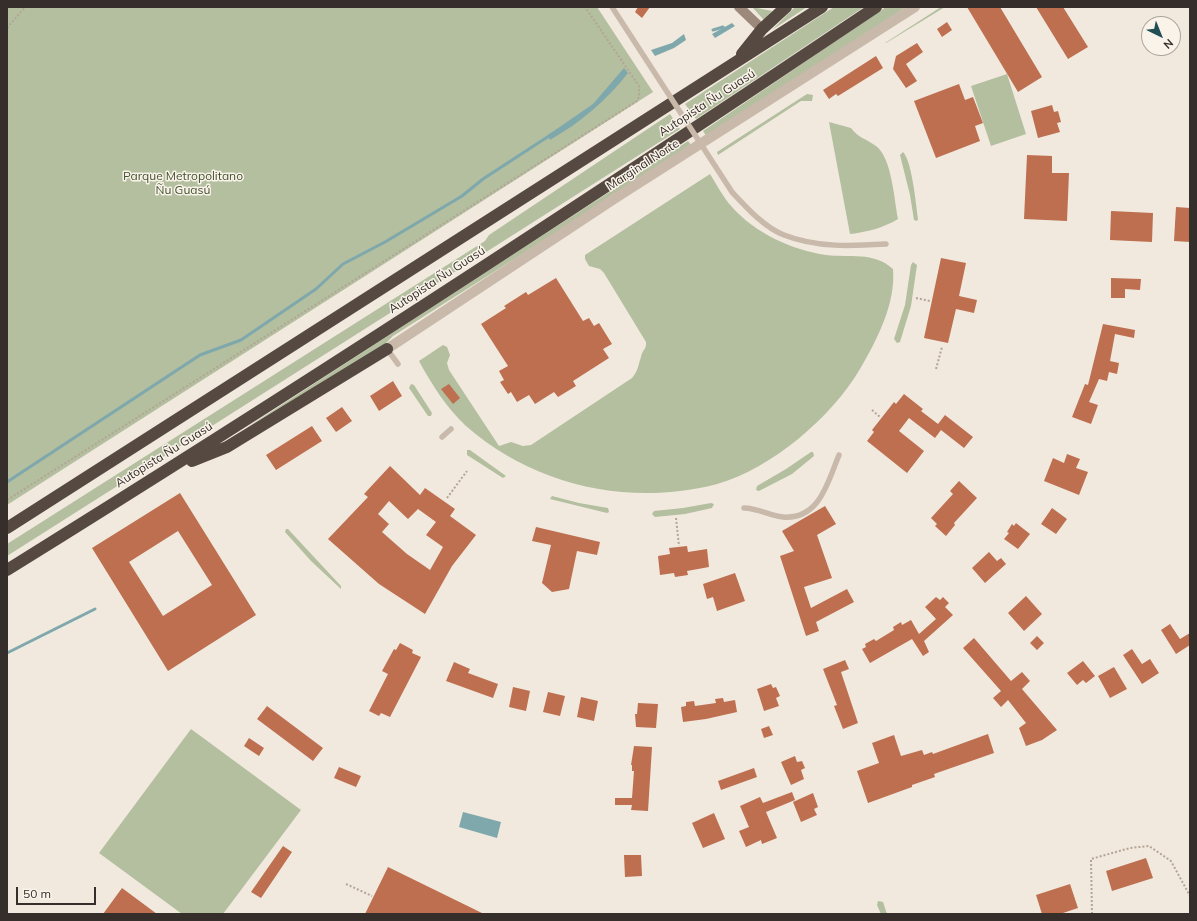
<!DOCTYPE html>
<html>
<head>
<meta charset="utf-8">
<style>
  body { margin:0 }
  #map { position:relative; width:1197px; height:921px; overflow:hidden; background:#f1e9de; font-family:Mulish,sans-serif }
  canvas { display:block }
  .frame { position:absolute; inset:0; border:8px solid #362e2a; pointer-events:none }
  .north { position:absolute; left:1141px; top:16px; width:40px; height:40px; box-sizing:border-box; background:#f9f3ea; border:1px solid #aba49d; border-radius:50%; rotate:137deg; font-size:11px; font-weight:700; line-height:16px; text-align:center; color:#362e2a }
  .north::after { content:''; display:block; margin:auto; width:14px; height:18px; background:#224f55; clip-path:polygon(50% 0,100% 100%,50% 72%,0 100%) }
  .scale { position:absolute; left:16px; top:887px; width:80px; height:18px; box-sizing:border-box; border:2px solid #362e2a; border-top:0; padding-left:5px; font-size:12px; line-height:14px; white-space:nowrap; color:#362e2a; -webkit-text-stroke:3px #f9f3ea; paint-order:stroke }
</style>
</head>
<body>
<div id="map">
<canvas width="1197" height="921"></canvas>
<div class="frame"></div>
<div class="north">N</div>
<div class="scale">50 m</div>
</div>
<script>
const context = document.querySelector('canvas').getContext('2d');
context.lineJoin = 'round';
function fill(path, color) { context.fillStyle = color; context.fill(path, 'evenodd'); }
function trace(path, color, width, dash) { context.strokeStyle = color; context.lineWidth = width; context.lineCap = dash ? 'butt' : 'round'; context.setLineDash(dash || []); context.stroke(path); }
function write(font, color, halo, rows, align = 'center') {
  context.font = font + ' Mulish,sans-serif'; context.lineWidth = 3; context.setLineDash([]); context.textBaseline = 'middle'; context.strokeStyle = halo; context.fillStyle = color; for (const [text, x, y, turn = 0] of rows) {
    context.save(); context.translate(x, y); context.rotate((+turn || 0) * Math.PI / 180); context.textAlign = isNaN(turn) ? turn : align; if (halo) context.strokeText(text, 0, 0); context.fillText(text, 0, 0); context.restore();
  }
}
fill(new Path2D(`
  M7,7h590l56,85 -646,413z
  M752,7l20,4 -8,9z
  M795,7h12l-35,23z
  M834,7h30l-168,112 -11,-15z
  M886,7h20l-199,130 -4,-6z
  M941,7h4l-59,36h-1z
  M1007,74l19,60 -35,12 -20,-60z
  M807,94l6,1 -1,6h-11l-83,54 -1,-3z
  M670,114l10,15 -673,427v-12l478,-303 4,-6z
  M829,122l22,6c7,10 16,11 25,18 16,12 18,53 22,73 -15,9 -31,13 -48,15z
  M688,141l4,5 -299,190 -10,10 -137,82z
  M903,152c9,9 13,53 15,67l-1,2 -3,-1 -4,-25 -10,-40z
  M710,174c7,11 13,23 22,33 23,26 60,43 94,48 24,3 47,-4 67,14 3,34 -16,71 -33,100 -28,48 -89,100 -143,115 -87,23 -183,2 -251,-58 -20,-19 -34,-41 -47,-65l24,-16 4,2 3,8 -3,8 2,7 50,76 12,-4 12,4 8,-1 101,-67c6,-7 6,-12 9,-21 1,-7 6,-8 5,-15l-42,-69 -4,-4 -11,-3 -4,-7v-4z
  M913,262l4,3 -6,41 -11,36 -3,1 -3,-4 11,-34 6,-40z
  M411,384l3,1 18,28 -1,3h-3l-19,-28z
  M467,450h3l36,26 -3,2 -36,-23z
  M811,452h2l1,4 -22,18 -33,17 -3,-1 1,-4 29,-17z
  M552,496l27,7 29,5 1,4 -2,1 -57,-14z
  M711,503l3,1 -2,4 -27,6 -30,3 -3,-3 2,-3 29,-3z
  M286,529h2l53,57v3l-30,-28 -26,-29z
  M191,729l110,81 -78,104h-41l-83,-61z
  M878,901l5,1 4,12h-6l-4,-9z`), '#b3bf9f');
fill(new Path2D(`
  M732,23l3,3 -20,12 -3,-4z
  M684,34l2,6 -12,8 -19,8 -4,-6 21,-7z
  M624,68l4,5c-22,28 -47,49 -78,67l-2,-5 45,-31z
  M463,812l38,10 -4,16 -38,-11z`), '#7fa8ac');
trace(new Path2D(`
  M713,30l10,-3
  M7,482l193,-127 41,-15 75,-51 27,-25 42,-22 77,-46 21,-17 69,-45
  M7,653l88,-44`), '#7fa8ac', 3);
fill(new Path2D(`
  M638,7h12l-8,11 -7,-6z
  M967,7h33l42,70 -24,15z
  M1036,7h27l25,40 -20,12z
  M947,22l5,8 -10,7 -5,-8z
  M917,43l6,9 -17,12 11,17 -11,7 -13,-19 3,-13z
  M876,56l7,12 -45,28 -2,-2 -7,5 -6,-9z
  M959,84l6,16 8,-3 10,26 -8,3 5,15 -44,17 -22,-57z
  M1052,105l2,7 4,-1 3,11 -4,1 3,9 -22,6 -7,-27z
  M1027,155l25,1v17h17l-2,48 -43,-2z
  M1176,207l14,1v34l-16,-1z
  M1111,211l42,2 -1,29 -42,-2z
  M941,258l25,5 -7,33 18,4 -3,13 -18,-4 -8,34 -24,-5z
  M556,278l27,43 6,-3 5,8 5,-3 13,21 -9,5 6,9 -36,23 3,5 -18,11 -4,-5 -19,12 -6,-9 -12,7 -6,-10 -3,2 -8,-12 4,-2 -5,-9 9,-5 -27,-42 25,-16 -2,-2 22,-14 2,3z
  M1111,278l30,1 -1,11 -15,-1v9h-14z
  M1103,324l32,6 -1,8 -19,-4 -5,27 9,2 -2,11 -8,-2 -2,9 -8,-2 -10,23 9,3 -7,19 -19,-7 13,-33 3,1z
  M393,381l9,15 -23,15 -9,-15z
  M449,384l11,14 -7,6 -12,-15z
  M904,394l19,15 -2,2 17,13 7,-9 28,22 -9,11 -23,-18 -6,8 -26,-20 -10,13 25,20 -17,22 -40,-32 7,-9 -2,-2 22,-28 2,2z
  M342,407l10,14 -16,11 -10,-14z
  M312,426l10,15 -46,29 -10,-15z
  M1067,454l13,5 -4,9 12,4 -9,23 -35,-14 9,-23 11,5z
  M390,466l30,29 5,-7 30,21 -5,7 26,19 -24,31 -27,48 -46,-30 -51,-45 40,-42 -4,-3zM389,501l19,18 10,-10 18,13 -10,13 17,12 -13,23 -23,-16 -25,-22 7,-8 -11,-10z
  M959,481l18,17 -23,25 1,2 -9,11 -11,-10 2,-2 -6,-6 22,-24 -3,-3z
  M180,493l76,122 -88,56 -76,-123zM178,531l34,54 -49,31 -34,-54z
  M825,506l11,18 -19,11 15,43 -28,9 7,21 36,-19 7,13 -38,20 3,9 -13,5 -26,-80 14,-5 -12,-20z
  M1052,508l15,11 -11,15 -15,-10z
  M1016,523l14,11 -12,15 -14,-10 5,-6 -2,-1 5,-8 2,2z
  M536,527l64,15 -3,13 -20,-4 -8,38 -17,3 -10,-9 9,-38 -19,-4z
  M687,546l1,6 19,-3 2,18 -22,4 1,4 -13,2 -1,-4 -14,2 -2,-19 12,-2 -1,-6z
  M989,552l8,9 4,-3 5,6 -21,19 -13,-15z
  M735,573l10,28 -28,10 -4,-14 -6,2 -4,-15z
  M1026,596l16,18 -18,17 -16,-18z
  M936,597l4,3 3,-3 6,6 -4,4 8,8 -29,26 5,11 -6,4 -11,-17 -42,24 -8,-14 4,-2 -1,-3 9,-5 2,2 18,-11 -1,-3 8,-5 1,3 9,-5 8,14 17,-15 -11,-12z
  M1170,624l10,15 10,-6v12l-14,9 -15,-24z
  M1037,636l7,7 -7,7 -7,-7z
  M974,638l37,43 11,-9 8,9 -8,8 35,41 -15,10 -16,6 -7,-18 7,-5 -18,-23 -7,7 -8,-9 8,-7 -38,-43z
  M400,643l13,7 -1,3 9,4 -31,60 -9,-4 -2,3 -10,-5 19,-37 -6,-3 12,-22 2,1z
  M1132,649l10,15 8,-5 9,14 -17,11 -19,-29z
  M845,660l4,9 -8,3 17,51 -15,6 -9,-23 3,-1 -14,-36z
  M1083,661l12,15 -9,7 -3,-3 -6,5 -10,-12z
  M454,662l16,7 -2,4 30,11 -5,14 -47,-17z
  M1114,667l13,22 -17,9 -12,-22z
  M771,684l2,4 3,-1 4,9 -4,2 3,8 -15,5 -7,-22z
  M513,687l17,4 -4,20 -17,-4z
  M548,692l17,4 -5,20 -17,-4z
  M581,697l17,4 -4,20 -17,-4z
  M723,698l1,4 11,-2 2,12 -31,7 -23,3 -2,-15 5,-1v-4l8,-1 1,5 21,-3 -1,-4z
  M638,703l20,1 -2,24 -20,-1 -1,-13h2z
  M267,706l56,42 -10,13 -56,-42z
  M769,726l4,9 -9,3 -3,-9z
  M988,734l6,19 -60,21 1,3 -23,8v2l-44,16 -11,-32 22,-8 -7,-20 22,-8 7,21 21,-6 2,5 8,-3 1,2z
  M249,738l15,10 -5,8 -15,-10z
  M634,746l18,1 -4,64 -17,-1 1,-5h-17v-7h17l2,-27h-2v-6h-1z
  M795,756l2,6 5,-1 3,7 -4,2 3,9 -13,6 -10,-23z
  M339,767l22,9 -5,11 -22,-9z
  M754,768l3,9 -36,13 -3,-9z
  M792,792l3,8 -29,12 11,26 -15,6 -1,-4 -15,7 -7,-16 10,-4 -9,-21 20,-9 3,6z
  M813,793l5,14 -4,2 3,6 -16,7 -8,-20z
  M714,813l11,26 -22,9 -11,-25z
  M283,846l9,6 -31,46 -10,-6z
  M624,855h17l1,21 -17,1z
  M1146,858l7,20 -41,13 -6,-20z
  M388,867l96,47h-119z
  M1070,884l8,24 -18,6h-18l-6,-19z
  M122,888l35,26h-54z`), '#bd6f50');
trace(new Path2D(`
  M7,28l18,-21
  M916,298l14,3
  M936,369l6,-22
  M872,410l8,7
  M447,498l20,-27
  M7,500l630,-399 2,-4v-11l-54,-79
  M676,518l3,28
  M346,884l26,12
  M1092,914l-1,-55 39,-11 19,-2 22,15 19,35`), '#b4a495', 2, [2, 2]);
trace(new Path2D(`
  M387,349l11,15
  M442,437l9,-8
  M744,508c14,0 26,8 39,9 37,3 45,-36 56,-62`), '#c8b9ab', 5.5);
trace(new Path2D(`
  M387,349l230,-152 298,-190`), '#c8b9ab', 10);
trace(new Path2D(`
  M739,7l23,22`), '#9c897c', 10);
trace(new Path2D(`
  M742,54l20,-25 24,-22
  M192,461l35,-14 160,-98
  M7,528l815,-521
  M7,570c293,-182 583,-371 869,-563`), '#564941', 12);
trace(new Path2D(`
  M612,7l120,185c15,16 32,35 52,43 33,13 68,11 102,9`), '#c8b9ab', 5.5);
write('12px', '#362e2a', '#f9f3ea', [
  ["Autopista Ñu Guasú",707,103,-33],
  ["Marginal Norte",643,165,-33],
  ["Autopista Ñu Guasú",437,280,-33],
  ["Autopista Ñu Guasú",164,455,-32]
]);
write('12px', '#44532f', '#f9f3ea', [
  ["Parque Metropolitano",183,176],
  ["Ñu Guasú",183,190]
]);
</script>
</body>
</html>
